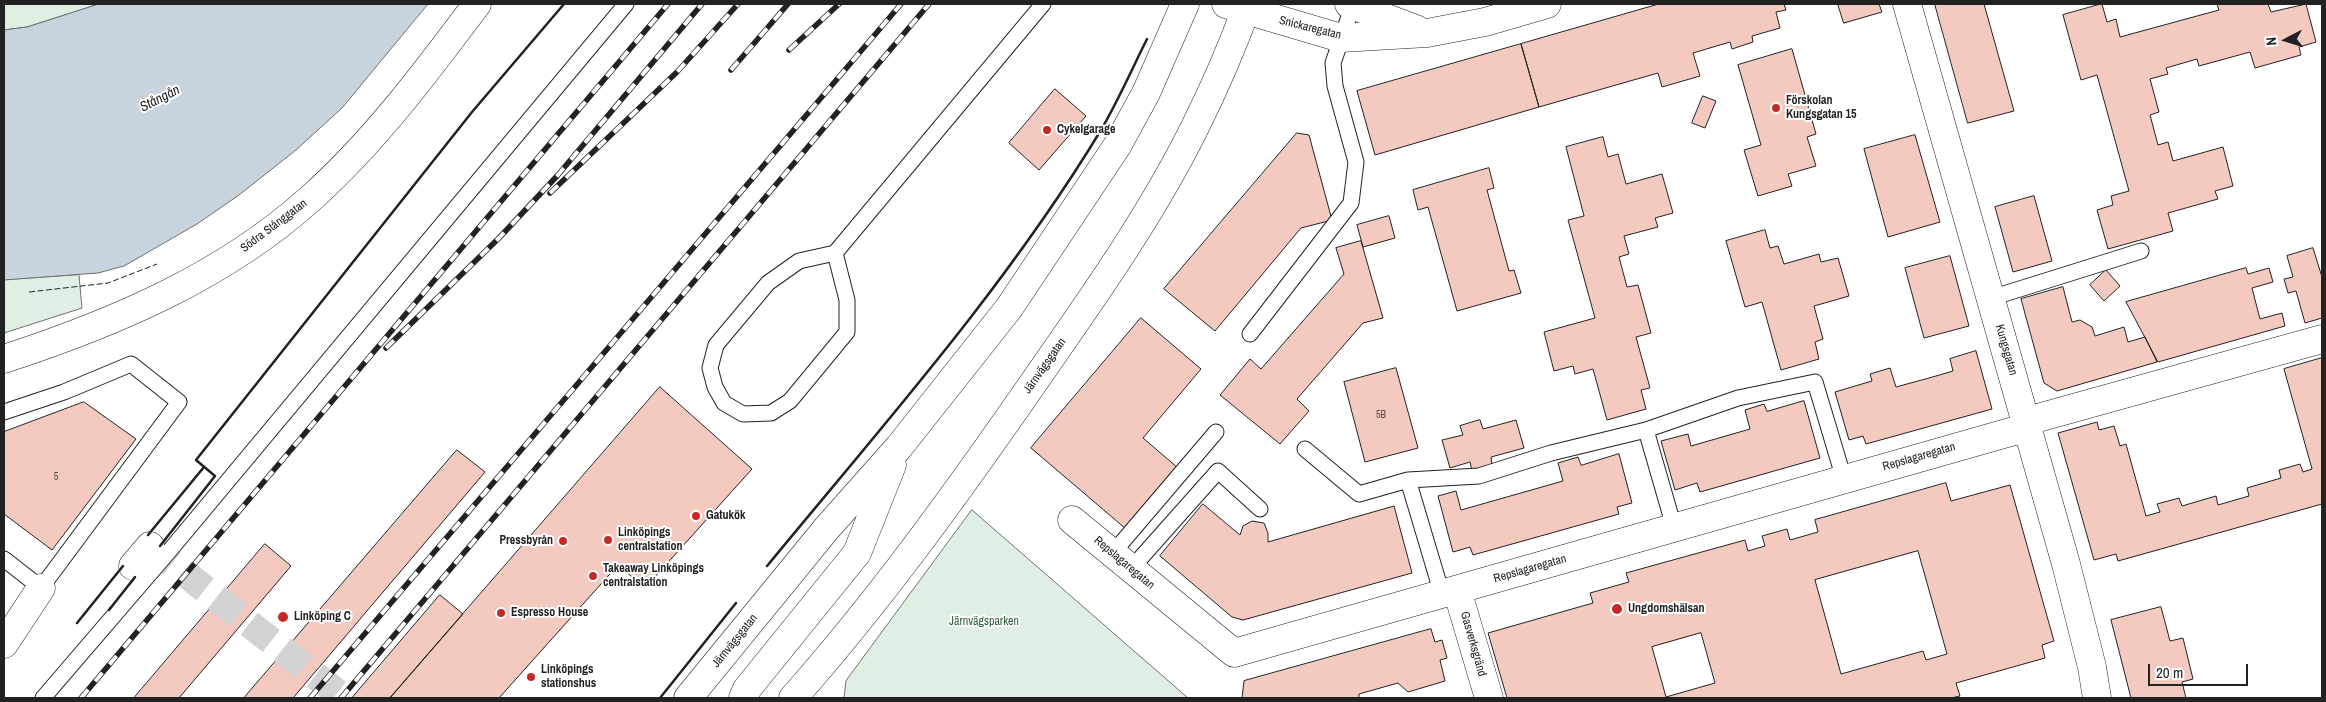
<!DOCTYPE html>
<html>
<head>
<meta charset="utf-8">
<style>
  body { margin:0 }
  #map { position:relative; width:2326px; height:702px; overflow:hidden; background:#fff; font-family:"Archivo Narrow",sans-serif }
  canvas { display:block }
  .frame { position:absolute; inset:0; border:5px solid #222; pointer-events:none }
  .north { position:absolute; left:2261px; top:15px; width:50px; height:50px; -webkit-text-stroke:4px #fff; paint-order:stroke; rotate:265deg; font-size:14px; font-weight:700; line-height:20px; text-align:center; color:#222 }
  .north::after { content:''; display:block; margin:auto; width:18px; height:22px; background:#222; clip-path:polygon(50% 0,100% 100%,50% 72%,0 100%) }
  .scale { position:absolute; left:2148px; top:664px; width:100px; height:22px; box-sizing:border-box; border:2px solid #222; border-top:0; padding-left:6px; font-size:15px; line-height:18px; white-space:nowrap; color:#222; -webkit-text-stroke:4px #fff; paint-order:stroke }
</style>
</head>
<body>
<div id="map">
<canvas width="2326" height="702"></canvas>
<div class="frame"></div>
<div class="north">N</div>
<div class="scale">20 m</div>
</div>
<script>
const context = document.querySelector('canvas').getContext('2d');
context.lineJoin = 'round';
function fill(path, color) { context.fillStyle = color; context.fill(path, 'evenodd'); }
function trace(path, color, width, dash) { context.strokeStyle = color; context.lineWidth = width; context.lineCap = dash ? 'butt' : 'round'; context.setLineDash(dash || []); context.stroke(path); }
function write(font, color, halo, rows, align = 'center') {
  context.font = font + ' "Archivo Narrow",sans-serif'; context.lineWidth = 4; context.setLineDash([]); context.textBaseline = 'middle'; context.strokeStyle = halo; context.fillStyle = color; for (const [text, x, y, turn = 0] of rows) {
    context.save(); context.translate(x, y); context.rotate((+turn || 0) * Math.PI / 180); context.textAlign = isNaN(turn) ? turn : align; if (halo) context.strokeText(text, 0, 0); context.fillText(text, 0, 0); context.restore();
  }
}
const green = new Path2D(`
  M4,4h95l-72,23 -23,3z
  M79,275l3,33 -78,25v-53z
  M972,510l216,188h-344l2,-17z`);
fill(green, '#e0efe3');
trace(green, '#6f6f6f', 1);
const water = new Path2D(`
  M99,4h329l-86,104 -46,42 -57,45 -42,29 -73,42 -26,7 -94,7v-250l23,-3z`);
fill(water, '#c7d3dd');
trace(water, '#6f6f6f', 1);
const building = new Path2D(`
  M1659,4h125l2,6 -10,2 4,16 -28,8 1,6 -21,7 -2,-7 -37,11 7,23 -38,11 -4,-14 -119,34 -18,-63z
  M1838,4h41l3,8 -38,11z
  M1935,4h49l30,107 -46,12z
  M2102,4l5,18 9,-3 4,18 99,-27 -2,-6h51l3,8 35,-8 10,38 -17,5 2,8 -46,13 -5,-16 -51,14 -2,-7 -31,9 2,6 -18,5 9,33 -9,3 8,30 10,-3 5,19 50,-14 10,39 -18,5 3,8 -50,14 5,18 -65,18 -11,-39 16,-5 -2,-9 18,-5 -32,-116 -16,5 -18,-65z
  M1521,44l18,63 -164,48 -18,-64z
  M1792,49l24,85 -9,3 9,29 -28,8 4,12 -34,10 -14,-46 17,-5 -23,-80z
  M1055,89l31,27 -47,54 -30,-27z
  M1703,96l13,5 -11,27 -13,-5z
  M1297,133l12,2 23,85 -31,8 -86,103 -51,-42z
  M1915,135l25,87 -52,15 -24,-88z
  M1603,137l5,20 10,-3 8,30 36,-10 11,39 -18,5 3,9 -34,9 5,18 -10,3 8,30 11,-2 13,48 -15,4 14,51 -9,2 5,19 -39,11 -14,-51 -18,5 -2,-8 -19,5 -10,-39 51,-14 -27,-98 16,-4 -18,-69z
  M1489,168l5,20 -7,2 22,81 5,-1 7,23 -64,18 -29,-104 -10,3 -5,-20z
  M2034,196l18,65 -39,11 -18,-65z
  M1389,216l6,22 -32,9 -6,-22z
  M1765,230l5,18 8,-2 6,18 35,-10 2,8 17,-4 11,38 -35,10 9,33 -8,3 4,17 -38,11 -19,-68 -17,5 -19,-66z
  M1361,241l22,77 -20,5 -66,76 12,12 -29,33 -60,-49 30,-36 11,10 83,-95 -8,-26z
  M2313,248l9,29v41l-17,5 -9,-32 -8,2 -4,-14 9,-2 -6,-21z
  M1950,256l19,70 -45,12 -19,-70z
  M2246,268l2,6 21,-6 4,14 -21,6 8,31 22,-6 3,13 -127,36 -32,-60z
  M2106,270l14,16 -16,15 -14,-16z
  M2063,287l9,35 8,-2 12,7 3,9 29,-9 4,15 17,-5 12,25 -100,29 -13,-8 -23,-84z
  M1141,318l60,51 -58,69 35,30 -52,61 -95,-81z
  M1976,351l16,58 -126,35 -3,-8 -14,4 -14,-48 37,-11 -2,-7 20,-6 6,19 33,-9 24,-7 -3,-12z
  M2322,358v146l-204,57 -2,-7 -22,6 -36,-127 39,-11 2,8 15,-4 6,20 6,-2 20,72 14,-4 -3,-8 22,-6 3,8 34,-10 2,9 31,-9 -2,-8 34,-10 -2,-8 21,-6 3,8 9,-3 -28,-100z
  M1396,368l22,80 -53,14 -21,-80z
  M660,387l92,82 -107,119 -27,-23 -119,133h-109z
  M1804,401l16,57 -120,34 -3,-9 -22,7 -14,-49 27,-7 3,12 59,-17 -5,-19 19,-6 3,7z
  M84,402l52,37 -84,111 -48,-36v-82z
  M1480,420l3,9 33,-9 8,28 -33,9 1,8 -20,6 -2,-9 -20,6 -8,-28 21,-5 -3,-9z
  M457,450l28,22 -192,226h-49z
  M1619,454l13,49 -15,4 2,7 -146,41 -3,-8 -17,5 -15,-56 18,-5 5,19 102,-29 -5,-18 20,-6 3,8z
  M1946,483l5,18 59,-16 44,156 -12,4 3,13 -89,25 4,13 -9,2h-444l-19,-65 105,-30 -3,-10 39,-11 -3,-9 119,-33 3,11 17,-5 -3,-10 25,-7 3,11 28,-8 -3,-12zM1918,551l29,103 -21,6 -3,-9 -82,23 -26,-94zM1701,633l14,50 -49,14 -14,-50z
  M1203,504l37,31 3,-9 9,-5 12,2 4,10v9l126,-36 18,67 -169,47 -11,-3 -72,-61z
  M265,544l26,22 -112,132h-45z
  M440,595l23,19 -73,84h-38z
  M2161,607l9,34 13,-3 10,41 -11,3 4,16h-55l-20,-78z
  M1431,629l4,13 7,-2 5,18 -7,2 5,21 -37,11 -10,-9 -39,11v4h-117l2,-17z`);
fill(building, '#f3c9c0');
trace(building, '#222', 1);
trace(new Path2D(`
  M150,546l194,152`), '#d3d3d3', 28, [28, 14]);
const lane = new Path2D(`
  M835,253l12,47v32l-57,69 -19,12 -28,1 -19,-11 -9,-16 -5,-19 6,-23 52,-62 31,-22 36,-8 208,-249
  M1991,298l150,-47
  M1250,334l101,-131 5,-41 -21,-76 -2,-23 20,-58
  M4,412l60,-20 67,-28 48,38 -138,186 -37,-29
  M1305,449l54,45 49,-14 71,-4 72,-23 95,-23
  M1408,480l34,114
  M1674,527l-28,-97 92,-32 77,-16 29,97
  M1112,554l104,-122
  M1130,570l88,-99 42,38
  M43,698l128,-149 455,-545`);
const street = new Path2D(`
  M1226,4l115,34 86,-5 58,-11 62,-18
  M1349,4l67,25
  M1907,4l159,560 26,103 5,31
  M2027,421l295,-82
  M1072,520l162,133 794,-226
  M133,566l17,-20
  M1457,590l32,108
  M4,644l37,-56`);
const secondary = new Path2D(`
  M4,359c110,-36 219,-82 306,-160 64,-57 116,-127 167,-195
  M688,698l139,-170 72,-81 110,-139 108,-162 29,-53 39,-89
  M743,698l4,-9 110,-136 35,-88
  M793,698c85,-96 161,-201 234,-306 59,-85 122,-172 168,-265 20,-40 38,-82 53,-123`);
trace(lane, '#222', 17);
trace(street, '#222', 29);
trace(secondary, '#222', 29);
trace(lane, '#fff', 15);
trace(street, '#fff', 28);
trace(secondary, '#fff', 28);
const rail = new Path2D(`
  M789,50l50,-46
  M731,70l57,-66
  M550,193l127,-121 61,-68
  M386,348l113,-110 58,-62 145,-172
  M81,698l587,-694
  M310,698l591,-694
  M341,698l588,-694`);
trace(rail, '#222', 5.5);
trace(rail, '#fff', 4, [11]);
trace(new Path2D(`
  M29,292l79,-9 49,-19`), '#222', 1, [6, 2.5]);
trace(new Path2D(`
  M148,535l56,-68
  M160,546l55,-70 -19,-16 276,-348 92,-108
  M767,566c116,-141 239,-279 334,-436 17,-29 31,-61 46,-91
  M109,610l26,-33
  M77,623l46,-57
  M660,698l76,-95`), '#222', 2.5);
for (const [x, y, r, color] of [
  [1776,108,5,"#c62828"],
  [1047,130,5,"#c62828"],
  [696,516,5,"#c62828"],
  [608,540,5,"#c62828"],
  [563,541,5,"#c62828"],
  [593,576,5,"#c62828"],
  [1617,609,6,"#c62828"],
  [501,613,5,"#c62828"],
  [283,617,6,"#c62828"],
  [531,677,5,"#c62828"]
]) { const dot = new Path2D(); dot.arc(x, y, r, 0, 2 * Math.PI); context.fillStyle = color; context.fill(dot); trace(dot, '#fff', 2); }
write('10px', '#564c4a', null, [
  ["5B",1381,415],
  ["5",56,477]
]);
write('12px', '#222', '#fff', [
  ["Snickaregatan",1310,28,14],
  ["Södra Stånggatan",274,226,-37],
  ["Kungsgatan",2006,350,74],
  ["Järnvägsgatan",1045,366,-55],
  ["Repslagaregatan",1919,457,-16],
  ["Repslagaregatan",1124,563,40],
  ["Repslagaregatan",1530,569,-16],
  ["Järnvägsgatan",735,641,-51],
  ["Gasverksgränd",1473,644,74]
]);
write('bold 12px', '#222', '#fff', [
  ["Förskolan",1786,101],
  ["Kungsgatan 15",1786,115],
  ["Cykelgarage",1057,130],
  ["Gatukök",706,516],
  ["Linköpings",618,533],
  ["centralstation",618,547],
  ["Pressbyrån",553,541,"right"],
  ["Takeaway Linköpings",603,569],
  ["centralstation",603,583],
  ["Ungdomshälsan",1628,609],
  ["Espresso House",511,613],
  ["Linköping C",294,617],
  ["Linköpings",541,670],
  ["stationshus",541,684]
], 'left');
write('12px', '#2f5e38', '#fff', [
  ["Järnvägsparken",984,622]
]);
write('italic 14px', '#222', '#fff', [
  ["Stångån",160,99,-27]
]);
</script>
</body>
</html>
